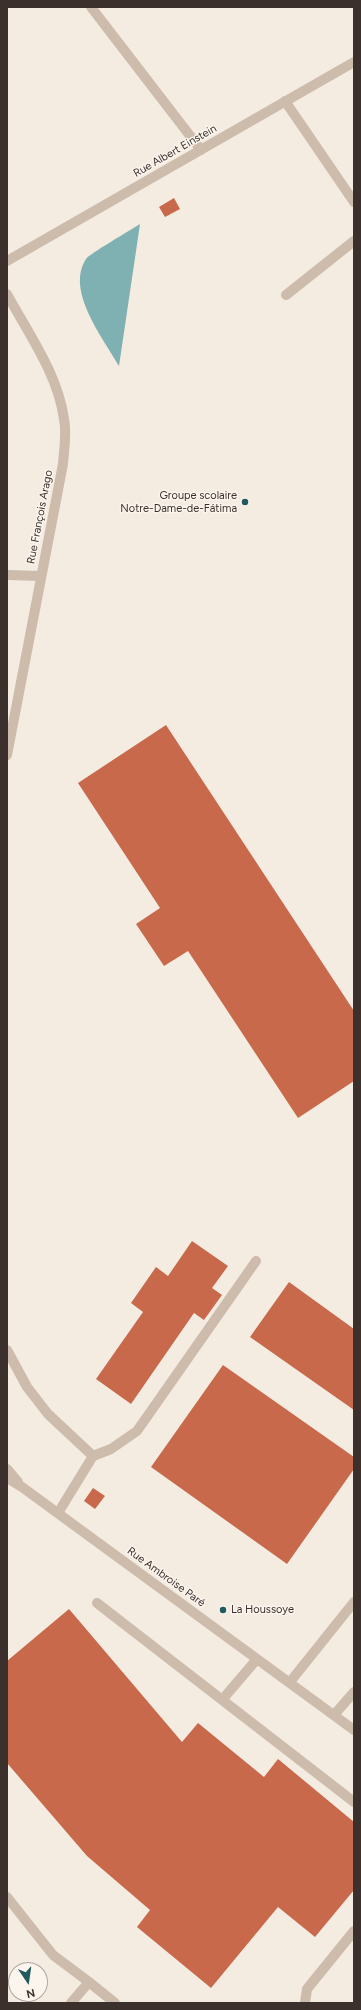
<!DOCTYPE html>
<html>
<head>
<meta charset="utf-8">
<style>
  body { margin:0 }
  #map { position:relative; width:361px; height:2010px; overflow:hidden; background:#f4ebe1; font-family:Figtree,sans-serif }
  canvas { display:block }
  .frame { position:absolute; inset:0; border:8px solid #3b302b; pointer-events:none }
  .north { position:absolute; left:8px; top:1962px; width:40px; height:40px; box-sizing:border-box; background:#fbf5ee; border:1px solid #aea6a0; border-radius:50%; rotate:167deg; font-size:11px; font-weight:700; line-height:16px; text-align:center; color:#3b302b }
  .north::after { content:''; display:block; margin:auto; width:14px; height:18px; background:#1f5a5e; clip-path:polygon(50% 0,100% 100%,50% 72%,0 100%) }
</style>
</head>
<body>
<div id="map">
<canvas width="361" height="2010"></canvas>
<div class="frame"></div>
<div class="north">N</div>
</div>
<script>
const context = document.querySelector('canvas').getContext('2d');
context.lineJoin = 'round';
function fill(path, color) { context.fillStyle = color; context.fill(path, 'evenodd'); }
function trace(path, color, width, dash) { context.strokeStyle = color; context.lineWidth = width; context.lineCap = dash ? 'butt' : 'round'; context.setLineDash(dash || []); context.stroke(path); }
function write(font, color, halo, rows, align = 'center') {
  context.font = font + ' Figtree,sans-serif'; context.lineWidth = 3; context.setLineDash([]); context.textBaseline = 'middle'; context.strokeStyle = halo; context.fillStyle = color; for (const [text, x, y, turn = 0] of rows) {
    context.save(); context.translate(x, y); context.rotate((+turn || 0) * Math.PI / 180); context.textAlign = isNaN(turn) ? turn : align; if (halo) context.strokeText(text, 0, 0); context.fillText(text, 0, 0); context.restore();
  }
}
fill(new Path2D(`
  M140,224l-21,142c-15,-27 -54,-75 -33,-107 3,-5 45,-29 54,-35z`), '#7fb0b2');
fill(new Path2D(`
  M174,198l6,11 -15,8 -6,-10z
  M166,725l188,286v70l-56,37 -110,-167 -24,15 -28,-42 24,-16 -82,-125z
  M192,1241l36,25 -16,22 10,7 -18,25 -10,-7 -63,91 -35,-25 47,-67 -12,-9 25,-36 12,9z
  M289,1282l65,47v81l-104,-73z
  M223,1365l131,92v12l-67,95 -136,-97z
  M93,1488l12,8 -10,13 -11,-8z
  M69,1609l113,133 16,-19 66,54 14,-18 76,63v68l-39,47 -37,-30 -67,81 -74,-61 13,-17 -63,-54 -80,-93v-102z`), '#c8694b');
trace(new Path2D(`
  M91,7l110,143
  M285,101l69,101
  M7,261l347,-199
  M7,294c21,39 51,80 57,125 3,15 0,30 -1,45l-56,291
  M286,295l68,-54
  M7,575l34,1
  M7,1350l20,37 21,27 45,42 -35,57
  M93,1456l18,-7 26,-18 119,-170
  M7,1469l11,13
  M7,1478l15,9 332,243
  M97,1603l257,199
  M290,1682l64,-80
  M222,1700l35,-41
  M334,1715l20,-23
  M7,1897l46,58 36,27
  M71,2003l18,-21 26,21
  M305,2003l2,-14 47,-58`), '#cdbbac', 10);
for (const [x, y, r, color] of [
  [245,502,4,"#1f5a5e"],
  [223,1610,4,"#1f5a5e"]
]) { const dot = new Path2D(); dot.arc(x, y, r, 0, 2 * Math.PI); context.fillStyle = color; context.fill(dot); trace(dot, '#fbf5ee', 1.5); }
write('11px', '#3b302b', '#fbf5ee', [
  ["Rue Albert Einstein",175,151,-30],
  ["Rue François Arago",40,517,-79],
  ["Rue Ambroise Paré",166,1577,36]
]);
write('11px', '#3b302b', '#fbf5ee', [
  ["Groupe scolaire",237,496],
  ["Notre-Dame-de-Fátima",237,509],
  ["La Houssoye",231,1610,"left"]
], 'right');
</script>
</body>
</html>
